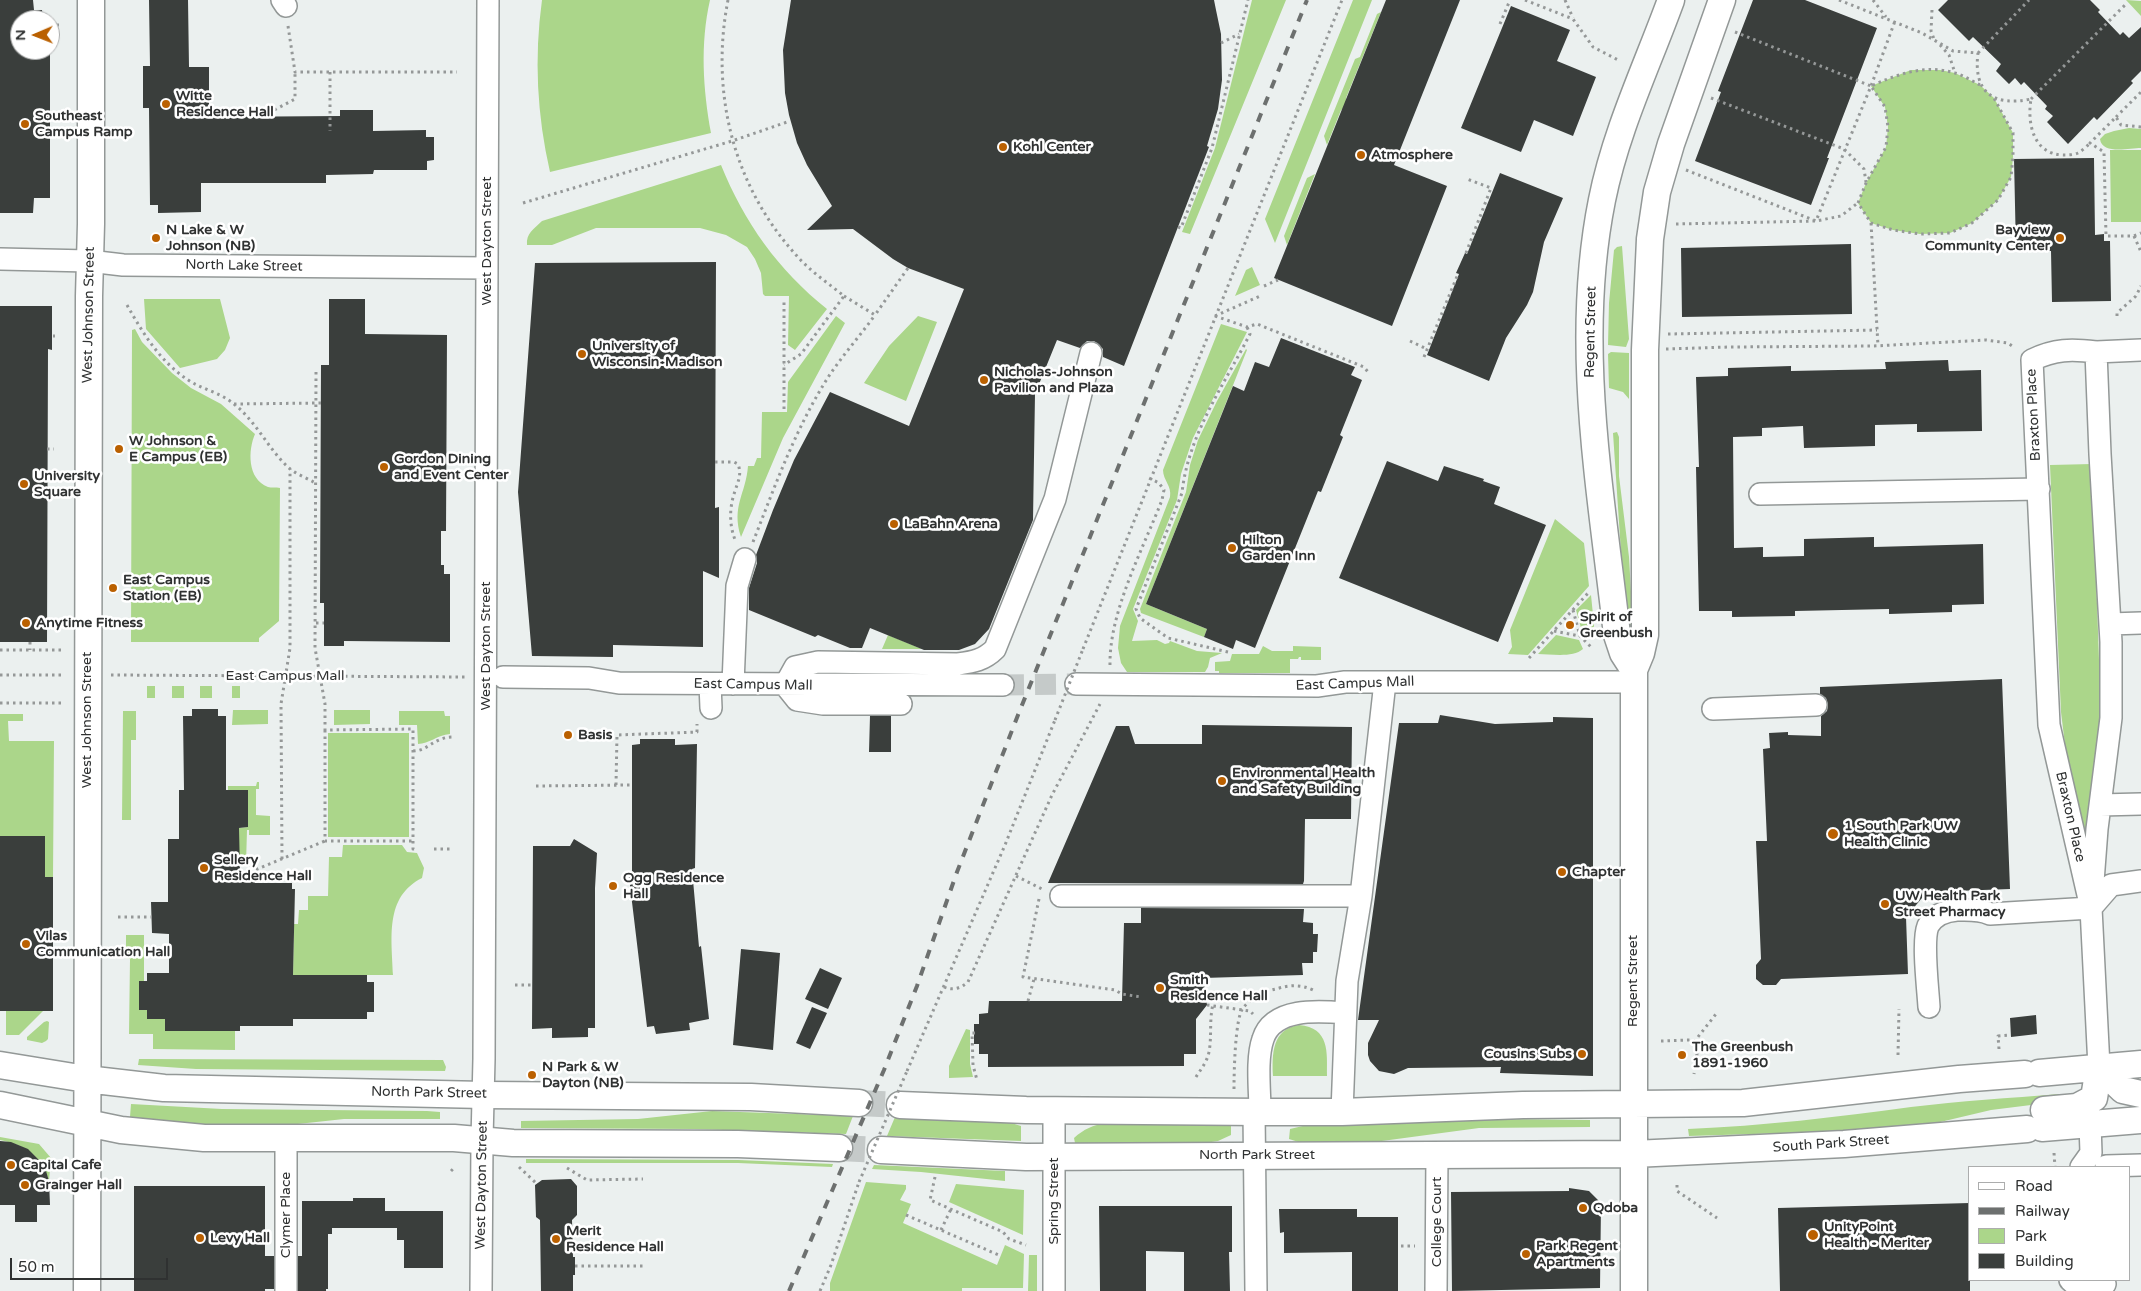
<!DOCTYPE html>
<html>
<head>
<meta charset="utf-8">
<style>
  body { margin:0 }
  #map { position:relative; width:2141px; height:1291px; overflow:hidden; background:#ebf0ef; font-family:"Varela Round",sans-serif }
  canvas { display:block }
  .legend { position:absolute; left:1968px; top:1166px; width:162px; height:115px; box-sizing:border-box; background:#fff; border:1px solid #acadad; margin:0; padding:6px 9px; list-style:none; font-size:15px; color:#2f3131 }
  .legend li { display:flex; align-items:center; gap:10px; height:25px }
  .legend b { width:25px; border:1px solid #acadad }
  .north { position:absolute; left:10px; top:10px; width:50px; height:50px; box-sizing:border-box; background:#fff; border:1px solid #acadad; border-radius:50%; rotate:269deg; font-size:14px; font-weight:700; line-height:20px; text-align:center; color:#2f3131 }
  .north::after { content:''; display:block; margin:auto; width:18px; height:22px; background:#ba6000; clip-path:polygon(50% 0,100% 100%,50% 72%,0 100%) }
  .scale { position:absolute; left:10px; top:1258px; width:158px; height:22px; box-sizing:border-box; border:2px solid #2f3131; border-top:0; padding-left:6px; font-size:15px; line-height:18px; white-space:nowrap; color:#2f3131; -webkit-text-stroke:4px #fff; paint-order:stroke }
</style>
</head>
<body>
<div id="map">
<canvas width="2141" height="1291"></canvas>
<ul class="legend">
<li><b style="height:6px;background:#fff"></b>Road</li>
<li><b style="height:6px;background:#6d706f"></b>Railway</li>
<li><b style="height:14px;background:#abd68a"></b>Park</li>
<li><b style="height:14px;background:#3a3e3c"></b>Building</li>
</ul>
<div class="north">N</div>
<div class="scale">50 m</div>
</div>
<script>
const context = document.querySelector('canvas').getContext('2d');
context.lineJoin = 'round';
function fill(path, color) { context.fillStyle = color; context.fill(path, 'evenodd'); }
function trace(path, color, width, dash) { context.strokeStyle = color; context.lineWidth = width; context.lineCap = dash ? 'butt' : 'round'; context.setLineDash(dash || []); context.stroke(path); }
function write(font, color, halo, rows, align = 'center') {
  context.font = font + ' "Varela Round",sans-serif'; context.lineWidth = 5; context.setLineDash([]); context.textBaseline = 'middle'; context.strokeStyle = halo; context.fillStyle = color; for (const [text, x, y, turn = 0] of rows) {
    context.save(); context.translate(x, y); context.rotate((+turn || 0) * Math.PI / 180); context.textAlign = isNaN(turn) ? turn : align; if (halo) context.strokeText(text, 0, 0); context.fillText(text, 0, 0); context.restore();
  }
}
fill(new Path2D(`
  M542,0h168c-10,44 -7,89 1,133l-161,39c-13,-57 -16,-114 -8,-172z
  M1252,0h34l-96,234 -8,-2 33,-84z
  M1353,0h19l-97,243 -10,-24z
  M2126,0l15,1v15z
  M1381,12l-35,86 3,9 -8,3 -14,35 -3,-9 31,-77 5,-2 17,-43z
  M1911,70h29l15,3 25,12 14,13 19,35v24l-2,20 -13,23 -16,14 -10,9 -22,10 -30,1 -27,-4 -22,-7 -13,-20 8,-20 20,-36 2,-20 -3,-20 -14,-21z
  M2129,128l12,1v19c-12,0 -39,7 -41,-9l5,-5 9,-3z
  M2110,150h31v72h-30z
  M721,165c23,57 57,105 106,144l-32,41 -7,-5 1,-49h-24l-2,-2 -2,-21 -6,-14 -8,-12 -21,-12 -26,-7h-104l-44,17h-25c-1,-12 7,-16 15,-24z
  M1315,174l-28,71 -3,-9 23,-58z
  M1622,246l7,93 -3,8 -18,-2 1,-42 5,-53 3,-3z
  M1252,267l8,18 -25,11 11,-26z
  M144,299h76l10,39 -5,12 -8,9 -37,9 -34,-39z
  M836,316l9,7 -62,115 -42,99c-10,-31 5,-43 7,-71h6l3,-8h4l1,-46h25l1,-30z
  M918,316l19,6 -31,79 -42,-18 25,-37z
  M1221,324l26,8 -54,106 -12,36 -4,26 -44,109 5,12 -6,20 25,-1 8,4 4,-1 1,-2 27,10 25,2 -12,5 -2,9 -3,5h-78l-6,-9 -3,-15 2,-22 50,-129c2,-11 -7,-17 -7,-27z
  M135,329l7,13 30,31 19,15 30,16 34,30c-7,16 -8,45 13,53 3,1 8,0 12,1l-1,133 -20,17v4h-128l1,-312z
  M1246,349l1,1 -101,254 61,25 -3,8 -63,-24 -1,-4 46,-117 4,-27 8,-25 19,-39z
  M1611,352l18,1v46l-6,-7 -14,-4 -1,-34z
  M1617,432l2,5v39l10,81 4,69h-4l-7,-59 -9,-134z
  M2092,464l9,251 -11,127h-5l-18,-81 -6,-49 -11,-247z
  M1555,519l29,24 5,43 -61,69 -20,-1 4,-7 -2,-17z
  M1591,595l3,30 -1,12 -10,-2 -7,-25z
  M888,635l34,14h-40z
  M1556,635l23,5 4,9c-10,9 -32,5 -45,5z
  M1263,646l9,5h21v-5l28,1v13h-20v-3h-2l-1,2h-8v14h-71v-2h-4v-9l15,-1 2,-7h27z
  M147,686h8v12h-8z
  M172,686h12v12h-12z
  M200,686h12v12h-12z
  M232,686h8v12h-8z
  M233,710h35v14l-36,1z
  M334,710h36v14l-36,1z
  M123,711h13v29h-5v80h-9z
  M399,711h45l1,5h5v18c-13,1 -21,10 -32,10l-1,-19h-18z
  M0,714h23v7h-15l1,20h45l-1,136h-8l-45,-41z
  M328,733h81v104h-81z
  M257,782h2v7h-3v26l14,1v19h-21v-5h-2l-1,34h-7v-36l9,-1v-37h-20v-4h28z
  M343,845h59l5,7 10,1 7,15 -2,10c-38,19 -30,61 -29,97h-100l1,-51h4l1,-14h9v-14h20l1,-39h13z
  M126,935h18v46h-5v29h8v9h18v12h70v19l-82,-1v-15h-24l1,-75 -4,-1z
  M6,1011h37l-24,24h-13z
  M47,1021l2,1 -1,17 -2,2 -4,2 -15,-3v-3l17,-15z
  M1299,1025c31,3 28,27 28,51h-54c-1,-22 -1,-47 26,-51z
  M966,1029l4,1v34l3,13 -24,1v-12z
  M139,1059l304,1 3,7 -1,4 -249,-2 -58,-4z
  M2059,1094l4,7 -72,9 -55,13 -85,8 -162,5 -1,-7c75,-3 149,-12 223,-22 49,-6 99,-9 148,-13z
  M131,1104l91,5 205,2 13,1v7h-96l-74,8 -74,-1 -66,-9z
  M712,1111l141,5 -7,18 -153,-5 -172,-1v-7l117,-2z
  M895,1117l113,5 13,4v15l-134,-5z
  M1503,1119l87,1v7l-111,1 -112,15 -62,1 -16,-5 1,-10 17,-4z
  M1106,1123l125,1v11l-13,6 -13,2h-130l-1,-5c10,-9 19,-13 32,-15z
  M0,1137l39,7 12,14 -2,23c-8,-26 -24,-36 -49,-41z
  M526,1159l212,1 95,4 -1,3 -94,-4h-212z
  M874,1165l131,6v10l-84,-9 -49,-3z
  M866,1182l40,3v4l-6,11 11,4 -8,19 94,42 8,-20 19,9 -1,34h-61v3h-132v-8z
  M956,1184l68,6 -1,45 -74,-33z
  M1029,1255h8v36h-9z`), '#abd68a');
fill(new Path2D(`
  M0,0h33l1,10h8l1,10h-23v30h30v148h-16l-1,15h-33z
  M149,0h39l1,67h20v50l131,-1v-6h33v21l53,-1v7h8v23l-7,1v9h-53l-1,4 -47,1v8h-125v29l-43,1v-8h-8l-1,-97h-6v-42h7z
  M791,0h423l2,10 5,24 1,46 -4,29 -11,37 2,1 -85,219 -21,-9v-8l-9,-8h-7l-7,7 -23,-8 -22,54 -2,126 -44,109 -14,15 -16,6h-35l-54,-22 -8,20h-12l-32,-13 -3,2 -66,-27v-22l8,-25 -1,-8 17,-45 21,-50 36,-68 79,34 55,-137 -56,-21 -15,-9 -40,-30 -46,1 25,-24 -25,-41 -10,-22 -8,-28 -4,-22 -2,-43z
  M1386,0h74l-66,165 53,21 -55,140 -118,-48z
  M1753,0h52l72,28 -50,130h2l-18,47 -116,-44 26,-69 -3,-1z
  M1948,0h142l10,10 -2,2 22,23 3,-3 6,6 12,-11v44l-10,10 2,2 -36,37 -3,-3 -26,27 -21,-22 6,-6 -8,-7 2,-3 -23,-24 -3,3 -6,-7 -6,6 -13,-13 5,-7 -28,-27 -4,4 -31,-31z
  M1511,6l59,24 -13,31 39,16 -23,59 -39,-16 -13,32 -60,-24z
  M2094,158l1,77 9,-1v7h6l1,60 -59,1 -1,-51h-35l-2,-92z
  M1500,173l63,25 -19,44 -11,50 -6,13 -21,33 -17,43 -62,-26 32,-81 -3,-1 9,-20 2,1z
  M1851,244l1,70 -170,3 -1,-69z
  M716,262l-1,246 4,-1v71l-16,-7v76l-90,-2v12l-81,-1 -14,-164 17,-229z
  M329,299h36v35l82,1 -1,196h-5v34h3v9h6v68l-106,-1v5h-20v-43h-4l1,-238h8z
  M0,306h52v44l-4,-1 -1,293h-47z
  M1281,338l74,29 -4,8 11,5 -22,55 3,2 -22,55 -3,-1 -63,157 -19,-8 -3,9 -29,-12 3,-8 -61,-25 87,-218 11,5 11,-29 14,5z
  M1948,360l1,11 32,-1 1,61 -65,1v-8l-42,1v21l-71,2 -1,-22 -41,2v8l-29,1 1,111 29,-1v10l41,-1v-17l70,-2v10l109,-3 1,60 -32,1v7l-63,2v-5l-94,2v5l-63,1v-6h-33l-3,-144h3l-3,-90 32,-1v-8l63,-2v5l95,-2 -1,-7z
  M1387,461l51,20 6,-15 40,13 -1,2 17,6 -6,17 52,21 -48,117 -159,-64z
  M2002,679l8,210 -83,3 -21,25 2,57 -127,5 -5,6h-13l-7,-6v-14l5,-6 -5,-118h11l-4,-92 7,-1 -1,-15 19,-1v3l33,1v-20l6,-5 1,-6 -2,-7 -6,-4v-7z
  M192,709h26v7h8v74h22v37l-9,1 1,44h15v11h37v6h3l-2,86h74v7h7v30h-7v7h-74v7h-53v5h-75v-12h-18v-9h-8v-29h8v-8h22v-39l-17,-1 -1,-31h17v-63h11v-49h5l-1,-74h9z
  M1440,715l55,9 58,-2v-5l40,1v358l-93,-3 1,-6 -93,1 -14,6 -15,-3 -9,-10 -2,-6v-12l11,-23h-21l41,-297h39z
  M870,716h21v36h-22z
  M1202,725l150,2 -1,92h-46l-1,62 -1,3 -255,-1 68,-157h13l6,18h67z
  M640,739h35v6l22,-1 -2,124 -3,1 7,78 2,-1 8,73 -20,4 1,7 -34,4 -2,-8 -7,1 -18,-150h3v-132l8,-1z
  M0,836h45v41h8v134h-53z
  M574,839l23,14 -2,35v140h-7v9l-36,1v-10l-20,1 1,-183h37z
  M1141,908l163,1 -1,13 10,1v11h5l-1,18h-4v11h-11l1,12 -100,3 4,27 -11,14v35h-12v12l-196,1v-13h-9v-10h-5v-20h5v-10l9,-1 1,-12h133l2,-78h17z
  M741,949l39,4 -7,97 -40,-5z
  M820,968l22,10 -14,31 -23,-10z
  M812,1007l15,6 -17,36 -14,-6z
  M2036,1015l1,19 -26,3 -1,-19z
  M0,1141l11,1 17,7 13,13 5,9 3,10 1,24h-13v17h-22v-17h-15z
  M571,1179l6,7v29l-5,5 1,37h2v18h-2v16h-32l-1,-71 -4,-3 -1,-32 7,-5z
  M134,1186h131v70h9v33h-9v2h-131z
  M1569,1188l20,3 12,12 -1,85 -148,3 -1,-99 118,-1z
  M353,1198h32v13h58v57h-39v-28h-7v-12h-65v6h-4v55h-2v2h-28v-35h4v-55h51z
  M1970,1203v88h-190l-2,-83z
  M1099,1206h133v46h-3l1,39h-46v-39l-38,-1v40h-46z
  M1279,1209h78v8h41v74h-46v-39l-68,1v-21l-4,1z`), '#3a3e3c');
trace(new Path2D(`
  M1003,685l73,-1`), '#c5cac9', 21, [21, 11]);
trace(new Path2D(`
  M859,1103l41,2
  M839,1148l42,2`), '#c5cac9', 26, [26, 13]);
const minor = new Path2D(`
  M282,0l4,6
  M0,259l89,2 34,4 364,3
  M2096,352l45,-2
  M1760,494l279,-5
  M2110,624l31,-1
  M503,677l86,1 30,5 384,2
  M710,684l1,24
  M733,684l4,-98 8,-27
  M1076,684l241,2 28,-4h289
  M785,685l10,-18 23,-5 140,2c15,-2 26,-4 37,-15l60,-150 36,-146
  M785,685l12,15 26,4h78
  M1713,709l103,-4
  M2100,805l41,-1
  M1061,896h300
  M2091,908l-42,-183 -17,-365c23,-11 39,-11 64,-8l4,102 11,188v76l-14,111 -6,79 8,159
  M1929,1007c-1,-18 -7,-66 -1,-81 6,-11 17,-15 29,-16 12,0 23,-1 33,4l101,-6 20,-23 30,-4
  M1054,1110v181
  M1254,1112l2,179
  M1260,1112c0,-21 -4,-53 3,-73 10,-32 56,-28 82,-26
  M1342,1112l5,-131 14,-85 24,-214
  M2106,1166l35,-1
  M2081,1167l10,-14 -1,-29
  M2070,1280l10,9h12l13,-5
  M286,1291v-152
  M481,1291l1,-151 2,-81 4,-1059
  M1436,1291l1,-137`);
const major = new Path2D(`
  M1634,670l-11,-17 -6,-18c-16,-144 -44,-291 -15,-435 14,-70 45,-134 69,-200
  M0,1065l86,14 78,9 320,7 267,2 108,6
  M2099,1067l24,23 18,4
  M2039,1073l102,-9
  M0,1105l121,25 83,8h250l59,5 225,1 101,4
  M900,1105l126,5 234,2h82l181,-7 220,-2 216,-24 66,-5
  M2044,1110l33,-3 17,-9 5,-31
  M2042,1128l99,-8
  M881,1150l145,7 608,-3 210,-10 183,-15
  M87,1291l2,-995 2,-72v-224
  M1634,1291v-621l7,-17 4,-18v-285l5,-111 7,-47 14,-48 51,-144`);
trace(minor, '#939897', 24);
trace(major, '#939897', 29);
trace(new Path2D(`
  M728,0c-18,92 5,186 69,256 14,16 31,27 47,40l-43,58 -17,11
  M1525,0l48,19 20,28 27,14
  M1565,0l8,18
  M1839,0l83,33 31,18 25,2c-5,39 15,54 53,46 -4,24 2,55 32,56 5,0 11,0 15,-2 4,-2 9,-7 12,-10
  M1873,0l13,17
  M1932,10l-1,21 3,8
  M1500,24l10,-24
  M50,25h11
  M288,26l7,46h162
  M1735,32l136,54
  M1221,43l18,-9
  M1940,45l9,10 6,18
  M1978,53l51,-53
  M330,72v59
  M1980,85c-8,-4 -17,-10 -25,-12 -30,-9 -57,1 -84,13l14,21 3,20 -2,20 -20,36 -8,20 13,20 22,7 27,4 30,-1 22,-10 26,-23 13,-23 2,-20v-24l-19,-35
  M1711,98l133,51 20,20 2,13
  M2031,99l95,-95
  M263,116l32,-17v-27
  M2116,117l25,-25
  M2141,127l-20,-2 -5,-8 -26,26 14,9 2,84h28l7,-3
  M1686,170l130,51 55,-135 24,-65
  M523,203l209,-62 58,-20
  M1871,223l7,123
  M1676,224l140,-3 25,-5 18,-14
  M1178,227l3,1 31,-80 36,-148
  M2134,236l7,16
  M1466,253l25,-65 -24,-9
  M1264,286l14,-6
  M844,296l31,19 33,-47
  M127,305c17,30 35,60 66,78 13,7 29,11 41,21 22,17 34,45 55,64 7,6 18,10 26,15
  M1215,316l32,11 10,-3 107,43 4,5
  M1215,316l45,-20
  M2117,316v-3l19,-17 5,-10
  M1668,334l209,-4
  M53,336h2
  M1410,341l17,8
  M1666,349l63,-2 145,-1 112,-6 22,3 7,5
  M1424,357l34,-83
  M316,372l-1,276 10,56v26l88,-1v120h4
  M234,404l87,-1
  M784,409v-110
  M47,449h7
  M715,462h19l4,2c4,11 0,17 -3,27 -6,17 -6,35 1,51
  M48,473l5,1
  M48,495h5
  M753,542c22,-56 42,-112 74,-163 14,-22 33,-43 48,-64
  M1573,610l7,26 11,11
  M316,623h8
  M1554,631l26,5
  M30,642v8
  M1083,649l259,-649
  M0,650h64
  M1228,652l-60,-14 -28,-20 -4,-9 46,-116c6,-58 42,-108 68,-159l-3,-7
  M1529,658l60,-66
  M1110,665c-1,-53 33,-116 52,-165l2,-10 -5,-7 -10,-5
  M0,675h64
  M111,675l354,2
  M0,703h64
  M325,730v111h87
  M413,751c15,0 21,-14 40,-14
  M616,785l1,-50 80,-3v-8
  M536,786l96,-1
  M434,849h19
  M282,859l-1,-155 9,-56v-179
  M250,872l75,-31
  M1016,876l26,13
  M1039,899l-16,78 92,13 7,4 19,3
  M118,917h34
  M515,985h19
  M944,987c9,4 17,1 24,-5l84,-187 48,-91
  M1028,1001l6,-22
  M1207,1005l43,6 3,3
  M975,1033h-3l1,32 4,15
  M1661,1041l29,-1 4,2 3,12 -3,20
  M1694,1042l22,-28
  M1999,1049l-1,-13 13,-1
  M1898,1055l1,-46
  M907,1071l98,-226 50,-125
  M1196,1077c5,-8 11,-15 13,-25 3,-16 0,-31 4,-48
  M1234,1089c0,-16 1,-71 9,-81 7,-9 22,-17 33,-19 13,-4 24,-5 37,1
  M2054,1153l1,14
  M519,1167l18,17
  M567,1168l20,12 56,-1
  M451,1171l3,-3
  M935,1177l-5,23 73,32 6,7 17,6
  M1677,1185v6l40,27
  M906,1215l95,41
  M941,1230l10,-21
  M1401,1246h14
  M575,1266h69
  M820,1291l11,-26 28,-83`), '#959898', 3, [2.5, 4]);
trace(minor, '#fff', 21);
trace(major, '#fff', 26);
trace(new Path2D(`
  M789,1291l95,-221 33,-84 40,-114 61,-157 289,-715`), '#6d706f', 4, [9, 9]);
trace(new Path2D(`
  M1055,720l28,-71
  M859,1182l48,-111`), '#959898', 3, [2.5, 4]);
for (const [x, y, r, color] of [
  [166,104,5,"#ba6000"],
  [25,124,5,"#ba6000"],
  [1003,147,5,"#ba6000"],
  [1361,155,5,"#ba6000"],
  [156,238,5,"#ba6000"],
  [2060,238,5,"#ba6000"],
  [582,354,5,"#ba6000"],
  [984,380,5,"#ba6000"],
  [119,449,5,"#ba6000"],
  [384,467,5,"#ba6000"],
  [24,484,5,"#ba6000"],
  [894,524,5,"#ba6000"],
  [1232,548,5,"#ba6000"],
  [113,588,5,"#ba6000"],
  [26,623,5,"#ba6000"],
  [1570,625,5,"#ba6000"],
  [568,735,5,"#ba6000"],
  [1222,781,5,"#ba6000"],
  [1833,834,6,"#ba6000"],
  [204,868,5,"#ba6000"],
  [1562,872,5,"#ba6000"],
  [613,886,5,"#ba6000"],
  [1885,904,5,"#ba6000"],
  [26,944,5,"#ba6000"],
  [1160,988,5,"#ba6000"],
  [1582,1054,5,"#ba6000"],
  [1682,1055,5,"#ba6000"],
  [532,1075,5,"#ba6000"],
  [11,1165,5,"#ba6000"],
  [25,1185,5,"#ba6000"],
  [1583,1208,5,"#ba6000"],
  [1813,1235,6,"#ba6000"],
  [200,1238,5,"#ba6000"],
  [556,1239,5,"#ba6000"],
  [1526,1254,5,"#ba6000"]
]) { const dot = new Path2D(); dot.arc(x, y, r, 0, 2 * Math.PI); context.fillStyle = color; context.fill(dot); trace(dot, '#fff', 2); }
write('bold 14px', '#2f3131', '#fff', [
  ["Witte",176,96],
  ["Residence Hall",176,112],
  ["Southeast",35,116],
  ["Campus Ramp",35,132],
  ["Kohl Center",1013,147],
  ["Atmosphere",1371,155],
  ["N Lake & W",166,230],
  ["Johnson (NB)",166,246],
  ["Bayview",2050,230,"right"],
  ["Community Center",2050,246,"right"],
  ["University of",592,346],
  ["Wisconsin-Madison",592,362],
  ["Nicholas-Johnson",994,372],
  ["Pavilion and Plaza",994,388],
  ["W Johnson &",129,441],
  ["E Campus (EB)",129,457],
  ["Gordon Dining",394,459],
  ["and Event Center",394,475],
  ["University",34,476],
  ["Square",34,492],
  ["LaBahn Arena",904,524],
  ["Hilton",1242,540],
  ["Garden Inn",1242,556],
  ["East Campus",123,580],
  ["Station (EB)",123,596],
  ["Spirit of",1580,617],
  ["Greenbush",1580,633],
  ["Anytime Fitness",36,623],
  ["Basis",578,735],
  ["Environmental Health",1232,773],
  ["and Safety Building",1232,789],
  ["1 South Park UW",1844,826],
  ["Health Clinic",1844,842],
  ["Sellery",214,860],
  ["Residence Hall",214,876],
  ["Chapter",1572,872],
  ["Ogg Residence",623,878],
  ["Hall",623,894],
  ["UW Health Park",1895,896],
  ["Street Pharmacy",1895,912],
  ["Vilas",36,936],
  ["Communication Hall",36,952],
  ["Smith",1170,980],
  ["Residence Hall",1170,996],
  ["The Greenbush",1692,1047],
  ["1891-1960",1692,1063],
  ["Cousins Subs",1572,1054,"right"],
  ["N Park & W",542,1067],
  ["Dayton (NB)",542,1083],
  ["Capital Cafe",21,1165],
  ["Grainger Hall",35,1185],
  ["Qdoba",1593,1208],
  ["UnityPoint",1824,1227],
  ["Health - Meriter",1824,1243],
  ["Merit",566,1231],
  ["Residence Hall",566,1247],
  ["Levy Hall",210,1238],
  ["Park Regent",1536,1246],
  ["Apartments",1536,1262]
], 'left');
write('14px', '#2f3131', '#fff', [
  ["West Dayton Street",487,241,-90],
  ["North Lake Street",244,266,1],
  ["West Johnson Street",89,315,-89],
  ["Regent Street",1591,332,-89],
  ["Braxton Place",2034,415,-93],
  ["West Dayton Street",486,646,-90],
  ["East Campus Mall",285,676],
  ["East Campus Mall",1355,684,-2],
  ["East Campus Mall",753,685,1],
  ["West Johnson Street",87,720,-90],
  ["Braxton Place",2070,817,77],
  ["Regent Street",1633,981,-90],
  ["North Park Street",429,1093,1],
  ["South Park Street",1831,1144,-4],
  ["North Park Street",1257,1155],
  ["West Dayton Street",482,1185,-89],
  ["Spring Street",1054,1201,-90],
  ["Clymer Place",286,1215,-90],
  ["College Court",1437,1222,-90]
]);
</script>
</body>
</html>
